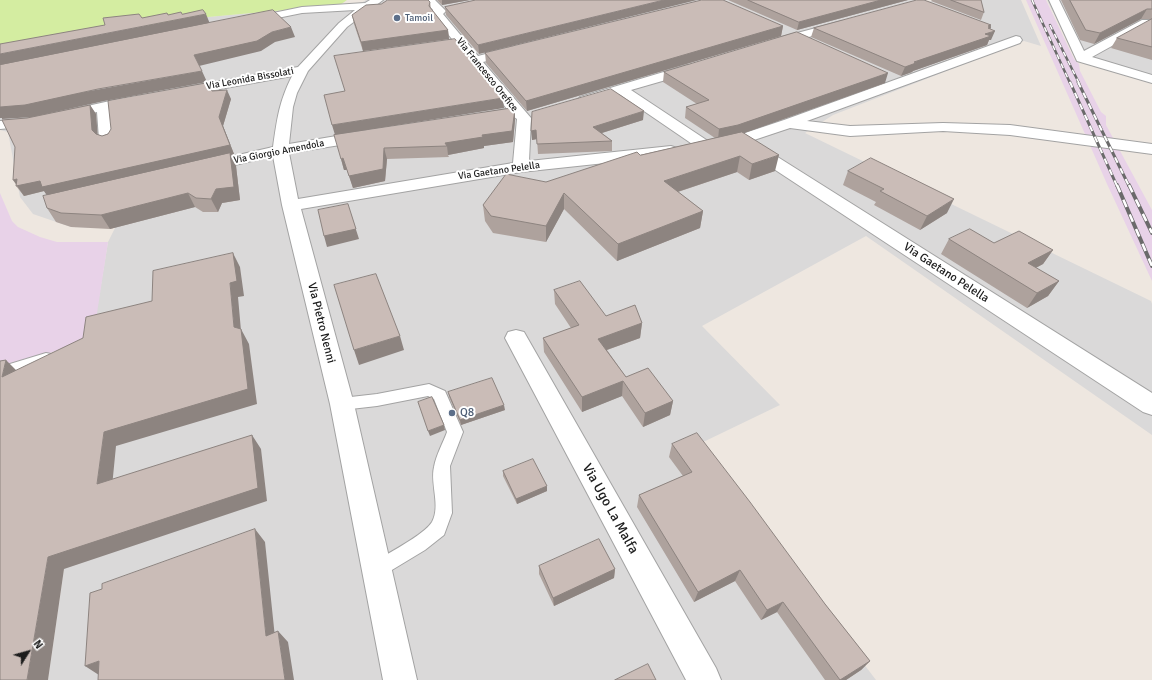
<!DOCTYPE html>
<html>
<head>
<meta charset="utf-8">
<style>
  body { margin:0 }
  #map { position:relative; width:1152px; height:680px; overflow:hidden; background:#eee7e0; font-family:Signika,sans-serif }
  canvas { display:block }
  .north { position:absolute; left:8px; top:632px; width:40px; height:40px; -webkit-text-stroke:3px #fff; paint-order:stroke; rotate:53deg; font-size:11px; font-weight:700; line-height:16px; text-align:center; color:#1c1c1c }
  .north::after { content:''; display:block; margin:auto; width:14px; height:18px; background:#1c1c1c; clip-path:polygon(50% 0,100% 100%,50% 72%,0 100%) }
</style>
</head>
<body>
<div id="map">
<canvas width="1152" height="680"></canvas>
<div class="north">N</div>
</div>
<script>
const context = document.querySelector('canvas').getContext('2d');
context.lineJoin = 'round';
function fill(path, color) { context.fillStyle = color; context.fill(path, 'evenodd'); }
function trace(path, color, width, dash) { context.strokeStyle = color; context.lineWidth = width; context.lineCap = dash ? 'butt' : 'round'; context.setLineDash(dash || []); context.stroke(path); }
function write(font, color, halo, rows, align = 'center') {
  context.font = font + ' Signika,sans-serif'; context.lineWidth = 4; context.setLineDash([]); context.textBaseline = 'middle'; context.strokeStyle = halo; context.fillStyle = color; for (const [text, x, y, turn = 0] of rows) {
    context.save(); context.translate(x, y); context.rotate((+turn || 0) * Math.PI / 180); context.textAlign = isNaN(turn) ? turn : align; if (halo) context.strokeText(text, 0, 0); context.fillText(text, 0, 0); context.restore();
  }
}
fill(new Path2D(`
  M366,0h556l4,2 8,-2h87l20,46 -17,-5 -191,74 -28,18 346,168 1,3v131l-286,-199 -164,90 78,79 -83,40 179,235h-828l16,-111 29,-237 15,-90 7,-14 -44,-1 -38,-13 -13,-17 -12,-65 -8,-2v-83l197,-29 164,-15z
  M1047,0h105v82l-76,-24z`), '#dad9d9');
fill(new Path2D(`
  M1026,0h20l28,59 5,5 1,7 21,41 5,4v9l46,85v71l-45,-97z
  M0,193l12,28 6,6 22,10 17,5h51l-15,97 -93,30z`), '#e8d2e8');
fill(new Path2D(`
  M0,0h347l-7,5 -143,13 -197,29z`), '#d4eda1');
const service = new Path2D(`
  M46,353l5,1 2,4 -2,4 -51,17v-12z
  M429,384l16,7 18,41 -13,34 2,47 -8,22 -19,15 -48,29 -7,-3 -2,-6 2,-6c15,-9 54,-29 62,-42 9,-16 -2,-38 2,-55 2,-12 9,-24 13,-35l-13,-33 -6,-3 -51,10 -35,4 -5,-2 -3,-4 3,-4 5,-2 35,-4z`);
const minor = new Path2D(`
  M370,0h13l-36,27 -39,44 -11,22 -4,14 -4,37 77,-13 5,2 3,3 -3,3 -5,2 -77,12 9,46 215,-36 4,-44 -3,-2 -29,4 -5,-1 -2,-3 2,-3 27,-5 -74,-94 -2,-2 2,-3 -9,-10h11l11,11 -3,3 35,42 35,-9 4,1 2,3 -2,3 -34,8 48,56 -2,43 142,-15 6,2 2,3 -2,3 -6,2 -150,16 -220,37 53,195 63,276h-34l-53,-276 -48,-199 -9,-49 -68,16 -6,-2 -2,-3 2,-3 74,-17c4,-28 6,-45 19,-71l-111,20 -5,-1 -2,-3 2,-3 5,-1 117,-21 41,-44 16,-13 -53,3 -54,11 -4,-1 -2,-2 2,-2 58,-12 63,-4z
  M1049,0h10l25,51 58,-31h10v6h-4l-56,31 60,18v8l-75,-22z
  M842,21l4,1 2,2 -2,2 -71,21 -4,-1 -2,-3 2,-3z
  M1016,36l4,1 2,3 -2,3 -213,78 43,5 93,-3 67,2 142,19v10l-142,-19 -67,-4 -93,5 -60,-8 -69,23 -7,-3 -1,2 -6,2 -6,-2 -82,-56 -34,10 -5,-1 -2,-3 2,-3 107,-32h10l1,3 -1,3 -66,19 83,55 1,-2 69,-23z
  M137,95l5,1 2,3 -2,3 -31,7 4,30 -3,3 -5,2 -5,-2 -3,-3 -2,-27 -64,14 -33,3v-8l33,-3z
  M751,142l6,2 395,249v22l-9,-3 -398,-262 -2,-3 2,-3z
  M516,330l8,2 192,336 5,12h-35l-181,-342 3,-6z`);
trace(service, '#a3a3a3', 2);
trace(minor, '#a3a3a3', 2);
fill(service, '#fff');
fill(minor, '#fff');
const railFar2 = new Path2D(`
  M1032,0l38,83
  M1050,25l29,58`);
const railFar1 = new Path2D(`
  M1070,82l47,104
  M1078,82l51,104`);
const rail = new Path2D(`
  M1117,185l35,81
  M1129,185l23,48`);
trace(railFar2, '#6a6a6a', 2.5);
trace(railFar1, '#6a6a6a', 3);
trace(rail, '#6a6a6a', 4);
trace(railFar2, '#fff', 1.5, [5]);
trace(railFar1, '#fff', 2, [6]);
trace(rail, '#fff', 2.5, [8]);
fill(new Path2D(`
  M437,0h33l-28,5z
  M476,0l3,54 -33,-39 -1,-8z
  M728,0h180l-111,30z
  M932,0h49l3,12 -3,8 -50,-19z
  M1061,0h91v60l-41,-12 6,-10 35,-19h-11l-47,25 -14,-4z
  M430,2l1,7 17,21 1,9 -86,12 -9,-27 -2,-9 29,-11z
  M783,26l-2,10 -254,75 -41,-48 -1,-10z
  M990,27h1l-1,2 1,11h-2l-2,5 -74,26 -1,1 -11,4 -90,-39 3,-9z
  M664,72l221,11 -142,50 32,38 -26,9 -12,-8 -59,20 25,19 -3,17 -83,33 -53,-52 -18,33 -53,-9 -8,-12 -2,-16 63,-23 94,-27 75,-17 -30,-20 1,-11 11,-3 -34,-22z
  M212,91l19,8 -8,27 11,28 -3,1 5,11 4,34 -18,3 -4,9h-15l-8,-5 -85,22 -39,-2 -15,-5 -9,-14v-13l-3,-4 -20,5 -8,-10 11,-68 63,-13 6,9 1,20 5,2z
  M515,109v11l-2,22 -29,4v2l-36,7 1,2 -62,2 -2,22 -32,7 -6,-18h-3l-3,-11z
  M532,112l111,8 -41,13 10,8v10l-74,3 -1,-15 -5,1z
  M848,171l99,42 -27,17 -46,-25 2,-3 -33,-17z
  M949,239l45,4 59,7 -10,14 -7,4 23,13 -11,15 -21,12 -86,-54z
  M554,290l52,26 36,7 -2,15 -33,12 19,27 47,24 -3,14 -27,12 -21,-31 -40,16 -38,-60 -1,-14 28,-10 -16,-24z
  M448,392l57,18 -44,15 -12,-28z
  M672,444l153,160 45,57 -9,9 -15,10h-21l-48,-68 -16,8 -26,-39 -41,21 -57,-95 2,-12 44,-19 -14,-19z
  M503,471l44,20 -30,13 -14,-28z
  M539,566l76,3 -1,9 -60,28 -15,-32z`), '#aea29d');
fill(new Path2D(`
  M442,0h28l-28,5z
  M664,0h33l-218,54 -1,-9z
  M881,0h27l-111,30 2,-8z
  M1147,9l-6,10 -47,25 6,-11z
  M206,14l4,10 -210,42v-12z
  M991,25l-1,3 1,-1 -2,6 6,-2 -4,9h-2l-2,5 -74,26 -1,1 -11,4 4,-9z
  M783,26l-2,10 -254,75 -1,-10z
  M291,27l4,10 -20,5 -14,9 -62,15 -5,-11 78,-23z
  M448,30l1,9 -86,12 -2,-9z
  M202,71l5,11 -103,19 -71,16 -31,2v-1h-2v-11z
  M888,73l-3,10 -149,53 -18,4 1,-11z
  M227,90l4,9 -8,27 11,28 -3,1 5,11 4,34 -18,3 -4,9 -7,-13 5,-10 -168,8 -4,-6 -20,5 -11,-16 4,-1 23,2 179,-64z
  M503,98l1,10 -169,27 -3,-10z
  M90,105l6,9 2,25 -6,-9z
  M515,109v11l-2,22 -29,4v2l-36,7 -1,-9 -2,-3 37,-8z
  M644,111l-1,9 -51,16 1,-9z
  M536,130l1,9 -5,1 -1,-9z
  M384,148l3,11 -2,22 -32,7 -4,-12z
  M779,155l-4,16 -26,9 3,-16z
  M740,156l-3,16 -75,25 2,-16z
  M343,158l4,12h-3l-3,-11z
  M188,193l7,14 -85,22 -9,-14z
  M564,193v16l-18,33v-16z
  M954,199l-7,14 -27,17 7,-14z
  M703,211l-3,17 -83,33 1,-17z
  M351,214l8,25 -32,8 -3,-11z
  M1053,250l-10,14 -25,13 10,-14z
  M233,253l7,14 4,29 -6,1 4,45 -8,-15 -4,-44z
  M1059,281l-11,15 -21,12 10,-15z
  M642,323l-2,15 -42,15v-14z
  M241,329l8,15 8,60 -141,42 -5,51 -14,-13 7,-52z
  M400,336l4,14 -45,15 -5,-15z
  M6,360l14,14 -18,3z
  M623,381l-1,15 -40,16v-15z
  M673,401l-3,14 -27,12 2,-14z
  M504,405l1,5 -44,15 -1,-5z
  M444,425l1,5 -15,6 -2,-5z
  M252,435l9,14 6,52 -203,68 -16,111h-21l21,-123z
  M547,486v5l-30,13 -1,-5z
  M255,529l10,13 11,105 -10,-11z
  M615,569l-1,9 -60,28 -1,-8z
  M740,570l-5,11 -41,21 4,-10z
  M783,602l-6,10 -16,8 6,-10z
  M278,631l10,11 6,38h-9z
  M99,661l3,16 -17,-11z
  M870,661l-9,9 -15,10h-6z`), '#8d8480');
const building = new Path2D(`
  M388,0h40l2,2 -1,4 19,24 -87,12 -9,-27 14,-10 15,-1z
  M476,0h188l-186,45 -33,-38z
  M702,0h21l60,26 -257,75 -41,-48z
  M748,0h133l-82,22z
  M917,0h7l67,25 -3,1 3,1 -3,1 7,3 -10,3 6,2 -77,26 2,1 -11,4 -91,-39z
  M951,0h30l3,12z
  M1070,0h82v9h-5l-47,24 -14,-3z
  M203,10l3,4 -206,40v-10l105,-19 -2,-7 36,-4 3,4 25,-5 1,2 13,-3 1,2z
  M273,10l18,17 -19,5 -15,9 -63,14 8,16 -104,18 -73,16 -25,2v-42z
  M1152,19v28l-35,-9z
  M797,32l91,41 -150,52 -19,4 -33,-22 23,-7 -45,-28z
  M455,39l48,59 -171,27 -8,-30 21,-4 -11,-35z
  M208,83l4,8 15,-1 -8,27 11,28 -188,42 -2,-6 -24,5 1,-7 -4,1 2,-33 -13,-27 25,-2 63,-13 2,25 4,4 6,2 6,-2 3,-5 -3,-28z
  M611,89l33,22 -51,16 19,14 -75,3 -1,-14 -5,1 1,-19z
  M513,108l2,1 -3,22 -30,4 1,2 -38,6 2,3 -63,2 -1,21 -34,7 -6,-18 -2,1 -7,-24z
  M742,132l37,23 -27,9 -12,-8 -76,25 39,30 -85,33 -54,-51 -18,33 -55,-10 -8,-11 23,-31 40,8 91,-30 3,3z
  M230,153l4,34 -18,2 -5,10 -15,-1 -8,-5 -87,22 -40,-2 -14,-5 -4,-12z
  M871,158l83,41 -27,17 -47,-25 4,-2 -36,-18z
  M348,204l8,25 -32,7 -6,-26z
  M970,229l24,14 25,-12 34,19 -25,13 31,18 -22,12 -88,-54z
  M233,253l4,28 -7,2 4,44 7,2 7,60 -144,43 -7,52 155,-49 6,53 -210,69 -21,123h-27v-319l6,-1 -4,17 81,-39 3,-21 66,-16 1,-30z
  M376,274l24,62 -46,14 -20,-65z
  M580,281l26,35 29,-11 7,18 -44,16 28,38 22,-9 25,33 -28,12 -22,-32 -41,16 -39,-59 36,-13 -25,-35z
  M492,378l12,27 -44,15 -12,-28z
  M432,397l12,28 -16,6 -10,-29z
  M697,433l53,69 75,102 45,57 -30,19 -57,-78 -16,8 -27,-40 -42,22 -59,-97 53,-23 -20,-28z
  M533,459l14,27 -31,13 -13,-28z
  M255,529l11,107 12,-5 7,49h-187l1,-19 -14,5 5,-73 12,-4v-5z
  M599,539l16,30 -62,29 -14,-32z
  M648,664l8,16h-41z`);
fill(building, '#cabcb7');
trace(building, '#8d8480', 1);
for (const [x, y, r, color] of [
  [397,18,4,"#5c6f8a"],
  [452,413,4,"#5c6f8a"]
]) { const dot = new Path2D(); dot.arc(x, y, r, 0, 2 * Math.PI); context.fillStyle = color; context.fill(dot); trace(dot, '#fff', 1.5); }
write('10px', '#4e5e75', '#fff', [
  ["Tamoil",405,18]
], 'left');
write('10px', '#1c1c1c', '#fff', [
  ["Via Francesco Orefice",487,75,51],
  ["Via Leonida Bissolati",250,79,-10],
  ["Via Giorgio Amendola",279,152,-11],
  ["Via Gaetano Pelella",499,171,-8]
]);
write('12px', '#1c1c1c', '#fff', [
  ["Via Gaetano Pelella",946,273,33],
  ["Via Pietro Nenni",321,323,76]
]);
write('12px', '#4e5e75', '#fff', [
  ["Q8",460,413]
], 'left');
write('14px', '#1c1c1c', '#fff', [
  ["Via Ugo La Malfa",610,509,61]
]);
</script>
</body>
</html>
